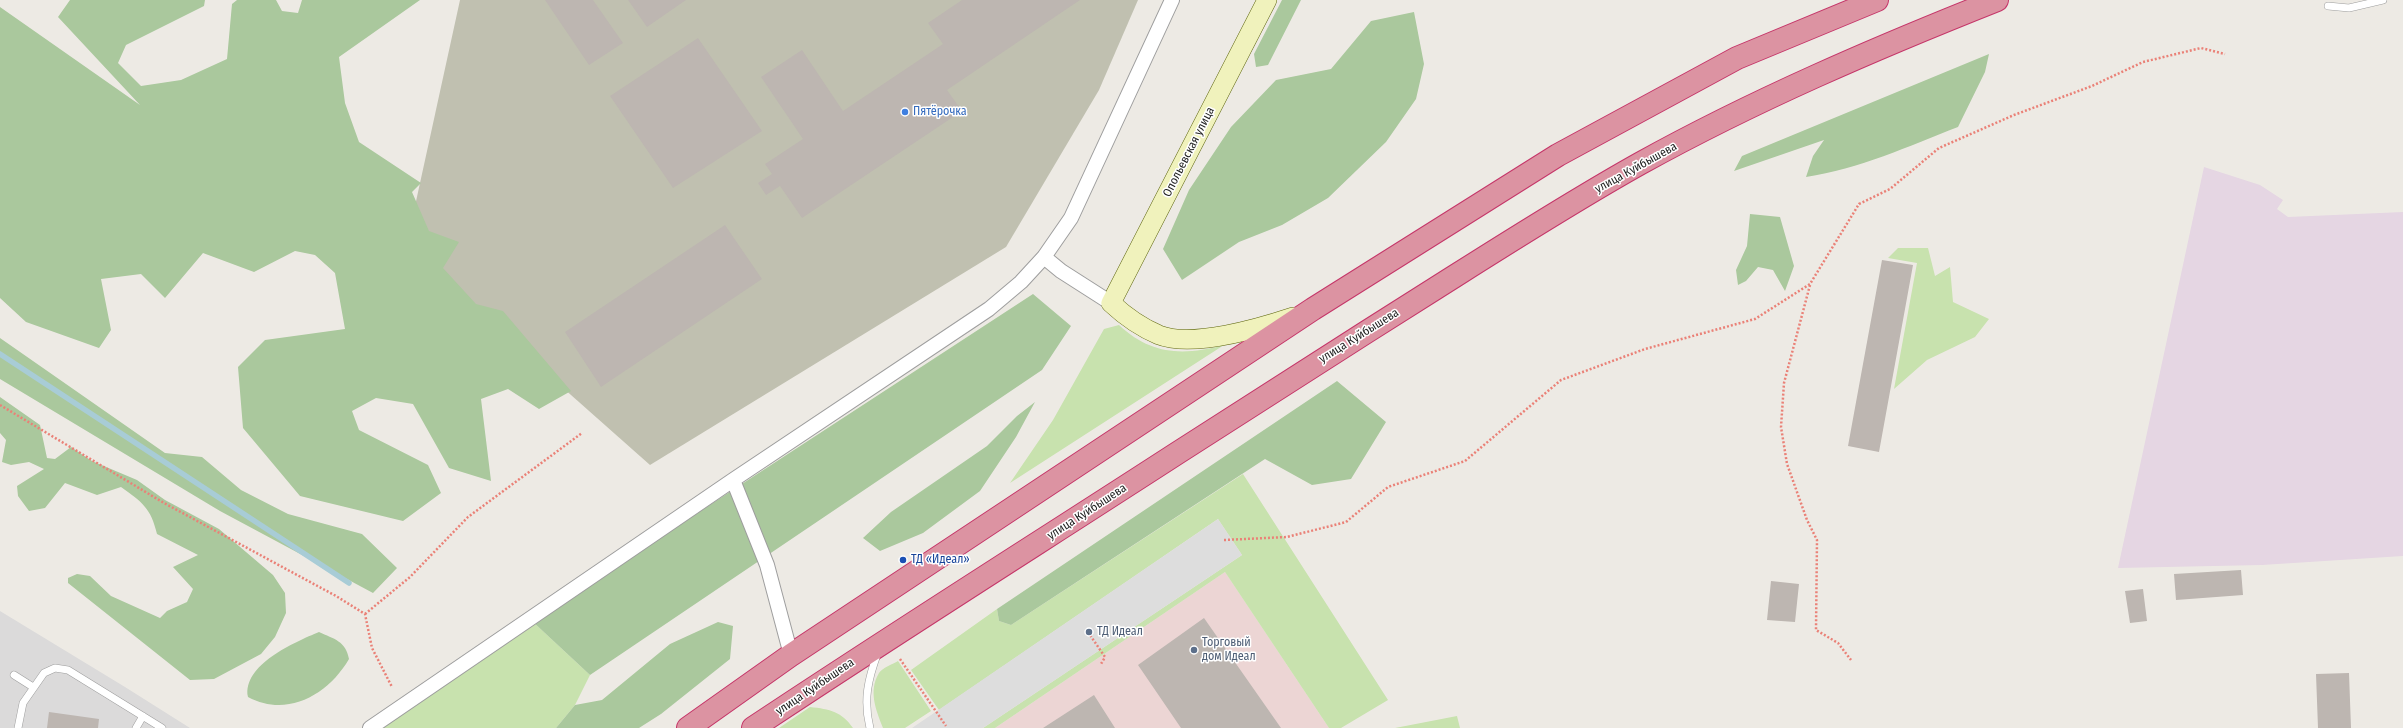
<!DOCTYPE html>
<html>
<head>
<meta charset="utf-8">
<style>
  body { margin:0 }
  canvas { display:block; background:#edeae4 }
</style>
</head>
<body>
<canvas width="2403" height="728"></canvas>
<script>
const context = document.querySelector('canvas').getContext('2d');
context.lineJoin = 'round';
function fill(path, color) { context.fillStyle = color; context.fill(path, 'evenodd'); }
function trace(path, color, width, dash) { context.strokeStyle = color; context.lineWidth = width; context.lineCap = dash ? 'butt' : 'round'; context.setLineDash(dash || []); context.stroke(path); }
function write(font, color, halo, rows, align = 'center') {
  context.font = font + ' "Fira Sans Condensed",sans-serif'; context.lineWidth = 3; context.setLineDash([]); context.textBaseline = 'middle'; context.strokeStyle = halo; context.fillStyle = color; for (const [text, x, y, turn = 0] of rows) {
    context.save(); context.translate(x, y); context.rotate((+turn || 0) * Math.PI / 180); context.textAlign = isNaN(turn) ? turn : align; if (halo) context.strokeText(text, 0, 0); context.fillText(text, 0, 0); context.restore();
  }
}
fill(new Path2D(`
  M0,611l125,76 65,41h-190z`), '#dbdada');
fill(new Path2D(`
  M1225,572l104,156h-334z`), '#ecd5d4');
fill(new Path2D(`
  M2204,167l56,18 23,15 -6,9 11,8 115,-5v344l-141,9 -144,3z`), '#e5d6e3');
fill(new Path2D(`
  M460,0h678l-39,90 -93,157 -356,218 -167,-148 -75,-79z`), '#c0c0b0');
fill(new Path2D(`
  M1898,248h30l7,28 15,-9 3,35 36,17 -14,18 -48,23 -33,29 23,-126 -29,-5z
  M1119,325c32,30 64,31 105,20l-214,138 43,-63 51,-91z
  M1243,474l145,226 -47,28h-12l-104,-156 -230,156h-12l259,-173 -24,-36 -279,191 -28,-40 86,-61 2,12 12,4z
  M532,621l58,54 -15,30 -19,23h-175z
  M898,661l33,50 -26,17h-22c-7,-18 -15,-37 -4,-55 3,-5 14,-9 19,-12z
  M810,707c20,2 32,5 43,21h-74z
  M1457,716l3,12h-65z`), '#c8e2ae');
fill(new Path2D(`
  M70,0h135l-1,6 -78,39 -8,18 23,23 40,-6 46,-21 5,-55 5,-4h39l6,11 16,2 4,-13h118l-81,57 6,46 14,39 62,41 -9,9 17,39 30,11 -16,26 33,36 27,7 68,80 -32,18 -31,-20 -27,10 10,82 -42,-13 -36,-64 -37,-6 -24,13 7,19 69,35 13,28 -38,28 -103,-25 -57,-68 -5,-61 27,-27 80,-11 -10,-56 -20,-18 -20,-4 -41,21 -51,-19 -38,45 -24,-24 -40,5 10,51 -12,18 -73,-26 -26,-24v-291l140,98 -82,-88z
  M1282,0h19l-33,65 -12,2 -2,-13z
  M1414,12l10,52 -8,35 -30,43 -58,56 -46,27 -43,17 -57,38 -19,-31 26,-59 42,-63 45,-47 55,-11 40,-48z
  M1989,54l-4,18 -27,55c-49,19 -99,42 -152,50l7,-21 11,-16 -90,31 8,-15z
  M1750,214l30,3 14,49 -9,25 -12,-21 -15,-3 -12,14 -8,4 -2,-15 11,-24z
  M1033,294l38,32 -29,44 -452,305 -58,-54z
  M0,338l165,115 37,4 39,33 47,24 74,20 35,34 -24,25 -153,-82 -220,-132z
  M1337,381l49,41 -35,57 -39,6 -47,-26 -254,166 -12,-4 -2,-12z
  M0,397l40,28 7,33 8,1 16,-12 21,14 45,19 28,20 54,29 54,46 12,18 1,20 -11,24 -14,17 -47,25 -24,1 -122,-97v-5l9,-4 13,2 21,20 49,22 7,-7 20,-9 6,-13 -20,-22 25,-12 -41,-21c-6,-26 -15,-32 -36,-47l-24,8 -32,-12 -20,25 -16,3 -11,-15 -1,-10 27,-17 -15,-7 -18,3 -9,-3 4,-22 -6,-7z
  M1035,402l-19,35 -36,54 -57,42 -43,18 -17,-13 28,-26 96,-66 30,-30z
  M718,622l15,4 -3,33 -69,55 -22,14h-83l19,-23 27,-5 68,-56z
  M319,632c15,7 27,9 30,27 -21,36 -62,59 -101,38 -6,-32 47,-55 71,-65z`), '#aac89d');
fill(new Path2D(`
  M1218,519l24,36 -259,173h-71z`), '#ddd');
trace(new Path2D(`
  M0,354l349,229`), '#a8ccd6', 5.5);
fill(new Path2D(`
  M545,0h48l30,43 -34,22z
  M628,0h58l-39,27z
  M962,0h118l-133,90 15,21 -160,107 -22,-32 -14,9 -8,-12 14,-9 -7,-10 38,-25 -42,-62 41,-27 41,61 100,-67 -15,-21z
  M698,38l64,93 -89,57 -63,-92z
  M725,225l37,54 -161,108 -36,-55z
  M1882,260l31,5 -34,187 -31,-6z
  M2241,570l2,25 -67,5 -2,-26z
  M1771,581l28,3 -4,38 -28,-2z
  M2143,589l4,32 -17,2 -5,-32z
  M1204,618l77,110h-100l-43,-63z
  M2349,673l2,55h-33l-2,-54z
  M1094,695l21,33h-72z
  M49,712l50,7 -1,9h-51z`), '#bdb6b1');
const lane = new Path2D(`
  M2328,6l21,2 34,-8
  M14,675l19,12
  M18,728l5,-25 21,-30 11,-5 13,2 94,58
  M136,728l7,-12
  M870,728c-7,-28 -2,-49 8,-76`);
const street = new Path2D(`
  M1044,257l17,14 50,32
  M733,480l34,85 24,90
  M370,728l363,-248 256,-171 32,-27 23,-25 27,-39 101,-218`);
const secondary = new Path2D(`
  M1267,0l-156,303c15,14 29,24 48,32 33,13 101,-7 134,-18`);
const highway = new Path2D(`
  M688,728l103,-73 522,-346 245,-154 179,-97 140,-58
  M753,728c141,-94 284,-184 426,-276 86,-55 171,-110 257,-164 68,-43 135,-86 205,-125 114,-63 235,-115 356,-163`);
trace(lane, '#9e9e9e', 8);
trace(street, '#9e9e9e', 16);
trace(secondary, '#5f6710', 20);
trace(highway, '#c53669', 24);
trace(new Path2D(`
  M1810,285l-26,98 -3,44 6,37 20,56 10,20 -1,90 22,13 13,17
  M0,405l164,98 172,93 29,18 7,34 20,39
  M1224,540l63,-3 59,-15 42,-35 77,-26 96,-81 84,-31 110,-30 55,-35 49,-80 31,-15 49,-41 75,-33 78,-29 51,-24 58,-14 24,6
  M365,614l45,-37 58,-60 114,-84
  M1088,632l17,25 -4,7
  M900,659l46,67`), '#ea8177', 2.5, [2, 2]);
trace(lane, '#fff', 7);
trace(street, '#fff', 14);
trace(secondary, '#f0f2bc', 19);
trace(highway, '#dc93a2', 22);
for (const [x, y, r, color] of [
  [905,112,4,"#3f7fe0"],
  [903,560,4,"#1a4fb4"],
  [1089,632,4,"#5c6f8a"],
  [1194,650,4,"#5c6f8a"]
]) { const dot = new Path2D(); dot.arc(x, y, r, 0, 2 * Math.PI); context.fillStyle = color; context.fill(dot); trace(dot, '#fff', 1.5); }
write('12px', '#366cbe', '#fff', [
  ["Пятёрочка",913,112]
], 'left');
write('12px', '#1d1d1d', '#fff', [
  ["Опольевская улица",1189,152,-63],
  ["улица Куйбышева",1636,168,-29],
  ["улица Куйбышева",1359,336,-32],
  ["улица Куйбышева",1087,512,-33],
  ["улица Куйбышева",815,687,-34]
]);
write('12px', '#164399', '#fff', [
  ["ТД «Идеал»",911,560]
], 'left');
write('12px', '#4e5e75', '#fff', [
  ["ТД Идеал",1097,632],
  ["Торговый",1202,643],
  ["дом Идеал",1202,657]
], 'left');
</script>
</body>
</html>
